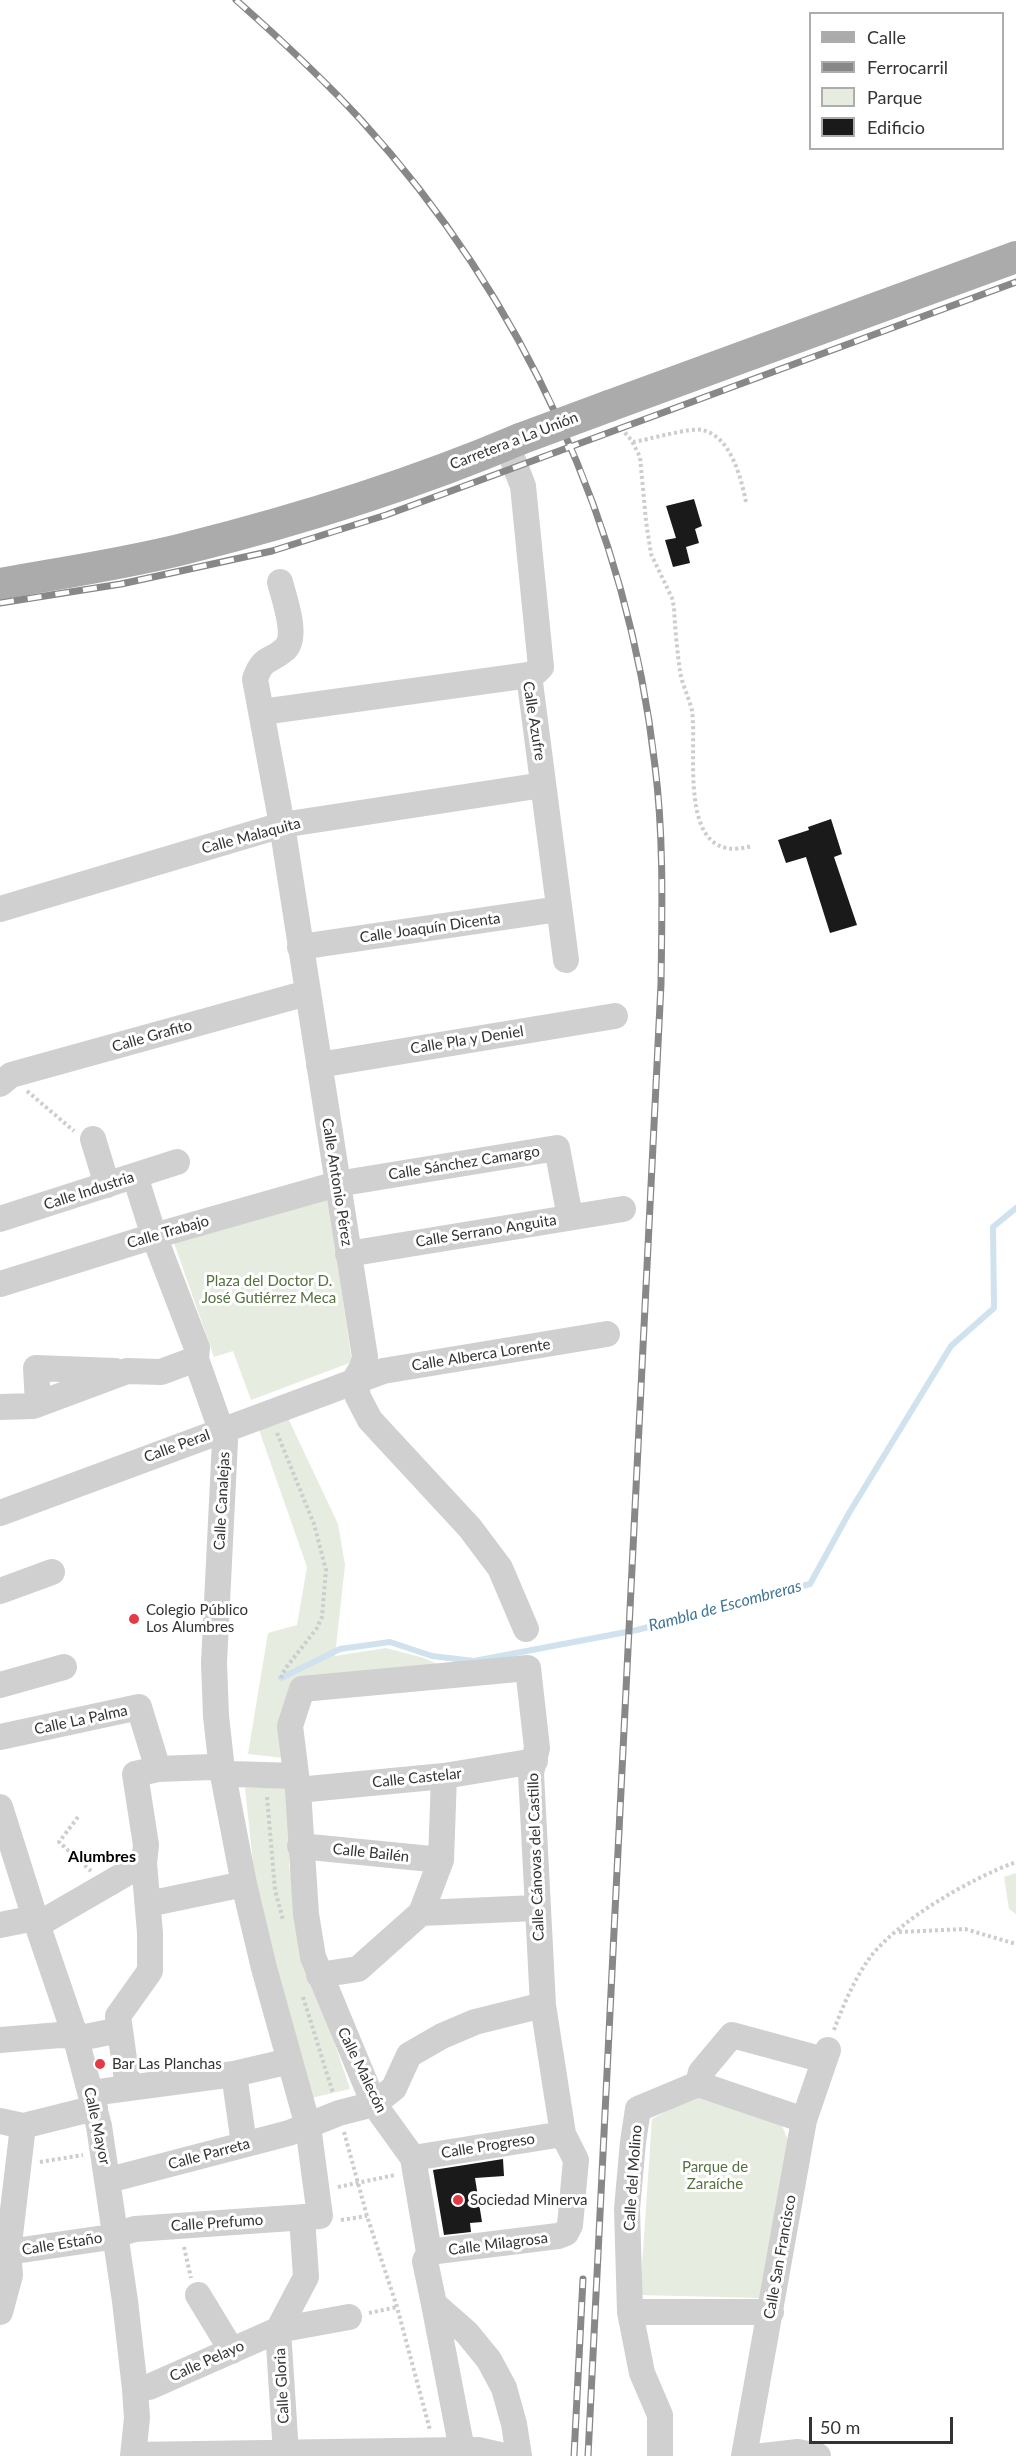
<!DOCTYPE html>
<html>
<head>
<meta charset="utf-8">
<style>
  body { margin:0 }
  #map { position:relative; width:1016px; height:2456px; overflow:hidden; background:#fff; font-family:Lato,sans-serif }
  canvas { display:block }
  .legend { position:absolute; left:809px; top:12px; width:195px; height:138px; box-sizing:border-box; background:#fff; border:2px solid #adadad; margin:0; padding:8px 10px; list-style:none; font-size:18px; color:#333 }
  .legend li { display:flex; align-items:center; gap:12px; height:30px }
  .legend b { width:30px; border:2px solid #adadad }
  .scale { position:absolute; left:809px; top:2417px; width:144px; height:27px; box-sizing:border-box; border:3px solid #333; border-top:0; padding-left:8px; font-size:18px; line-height:21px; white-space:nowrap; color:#333; -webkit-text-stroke:4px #fff; paint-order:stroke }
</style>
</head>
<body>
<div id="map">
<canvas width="1016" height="2456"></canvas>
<ul class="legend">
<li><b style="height:8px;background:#ababab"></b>Calle</li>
<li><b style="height:8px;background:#888"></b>Ferrocarril</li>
<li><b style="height:16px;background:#e6ecdf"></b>Parque</li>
<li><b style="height:16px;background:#1a1a1a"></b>Edificio</li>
</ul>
<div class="scale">50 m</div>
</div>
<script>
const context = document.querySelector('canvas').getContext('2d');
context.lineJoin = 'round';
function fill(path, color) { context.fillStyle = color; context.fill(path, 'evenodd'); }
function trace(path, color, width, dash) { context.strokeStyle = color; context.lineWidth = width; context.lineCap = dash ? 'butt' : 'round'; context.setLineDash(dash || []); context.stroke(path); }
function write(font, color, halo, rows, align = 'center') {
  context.font = font + ' Lato,sans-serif'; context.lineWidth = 6; context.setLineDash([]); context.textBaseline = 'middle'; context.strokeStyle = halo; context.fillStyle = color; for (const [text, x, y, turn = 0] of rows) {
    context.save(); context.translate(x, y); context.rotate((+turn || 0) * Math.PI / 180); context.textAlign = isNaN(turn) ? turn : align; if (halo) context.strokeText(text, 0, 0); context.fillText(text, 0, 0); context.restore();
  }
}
fill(new Path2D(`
  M328,1199l24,163 -101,38 -18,-49 -19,6 -41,-117z
  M287,1416l51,108 7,41 -10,91 51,-8 38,10 20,9 -152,16 -7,75 -37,-4 20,-121 29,-8 10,-58 -49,-140z
  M245,1788h44v78l18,95 43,128 -39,9 -28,-100 -28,-117z
  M1016,1873v41l-7,-5 -5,-32z
  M700,2093l80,28 8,19 -28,158 -120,-3 12,-176z`), '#e6ecdf');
trace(new Path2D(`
  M281,1678l59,-29 50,-7 42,14 42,5 163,-31 173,-46 39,-71 102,-167 43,-38 -1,-81 23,-19`), '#cfe2ee', 6);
fill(new Path2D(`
  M694,499l8,27 -7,3 4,14 -13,4 4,16 -17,4 -8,-27 11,-2 -10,-32z
  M831,819l11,35 -8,3 23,68 -27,8 -24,-76 -20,6 -8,-23 31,-10 -1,-3z
  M503,2159l1,17 -29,2 7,44 -12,1 1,9 -27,3 -11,-65z`), '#1a1a1a');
trace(new Path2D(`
  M621,428l11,13 8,16 6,64 5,33 21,44 2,9c1,21 3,43 6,64 2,14 9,26 12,40 6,41 -17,157 60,135
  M633,442c14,-2 58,-15 69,-12 29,6 39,48 44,72
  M27,1091l47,40
  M277,1433l37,91 12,46 -4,47 -5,11 -32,41 -5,11
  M267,1797l8,93 8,30
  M78,1817l-19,25 32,29
  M899,1932l66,-3 51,15
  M303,1997l30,96
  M834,2030c9,-25 21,-52 37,-74 31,-38 99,-77 145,-94
  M344,2132l23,84 30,91 33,123
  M40,2162l43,-7
  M338,2187l57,-12
  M341,2220l26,-4
  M184,2247l7,31
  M369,2313l28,-6`), '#cdcdcd', 4, [3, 3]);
trace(new Path2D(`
  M280,582c4,16 19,56 4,68 -15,13 -21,6 -29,29l27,146 83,532 -3,11 -7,11 3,18 12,23 100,108 30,40 26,61
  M529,675l37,285
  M262,712l267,-37 7,-3 5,-5 -18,-181 -16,-41
  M0,909l282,-84 261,-40
  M300,947l259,-38
  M319,1065l296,-49
  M0,1084l11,-9 296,-82
  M93,1139l14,46
  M0,1219l177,-57
  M348,1254l275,-45
  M0,1284l154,-48 183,-52 220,-36 13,69
  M38,1404l-2,-36 79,3
  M0,1407l33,-1 94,-35 34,1 35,-13
  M0,1513l383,-142 224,-37
  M0,1591l52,-19
  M0,1685l64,-18
  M0,1737l139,-30 19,62 54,-2 19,7 65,2
  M298,1790l146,-14 91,-15
  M0,1807l35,111 40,117 24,91 26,175 10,88 2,29 -4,38
  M300,1846l141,14
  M148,1904l96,-20
  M421,1913l115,-5
  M0,1925l35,-7
  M37,1925l107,-62
  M319,1975l39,-6 63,-56 20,-53 3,-84
  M120,2030l-2,-14 32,-45v-38l-6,-70 2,-18 -11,-71 23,-5
  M0,2040l60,-5 25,2 35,-7 8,58
  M234,2074l10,70
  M698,2084l3,-12 31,-37 92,25
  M91,2093l143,-19 56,-13
  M0,2121l23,5 72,-18
  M413,2158l150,-24
  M109,2180l180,-47 50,-20 35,-9 20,-16 15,-33 33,-19 33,-14 68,-17
  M8,2252l96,-14 31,-9 185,-13 -12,-90 -44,-158 -20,-84 -22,-114 -6,-54 -2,-53 11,-222 -29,-82 1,-11 -43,-112 -19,-60
  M429,2252l129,-16 8,-3 4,-8 6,-65 -13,-26 -20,-129 -12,-232 6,-25 -9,-80 -226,21 -12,37 8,64 8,124 7,43 61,147 39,54 16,94 -4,9 9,43 33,29 22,27 15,28 10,36 5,32
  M198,2295l34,56
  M434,2304l28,146
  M0,2312l10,-37 -2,-23 15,-126
  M630,2312h141
  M135,2389l14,-2 129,-57 71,-13
  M286,2453l-8,-123 28,-53 -4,-60
  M133,2455l329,-5h16l26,6
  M660,2456v-41l-18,-42 -12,-61 -3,-103 6,-67 5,-33 60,-25 106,36
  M744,2456l60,-336 24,-70
  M763,2456l35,-4 20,4`), '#d0d0d0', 26);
trace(new Path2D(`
  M609,406l407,-149
  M0,584c61,-11 123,-20 183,-35 112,-28 231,-65 337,-110`), '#ababab', 32);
const rail = new Path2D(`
  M236,0c43,38 86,78 125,120 162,178 267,407 294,646 9,72 7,145 6,218l-73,1472
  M0,603l121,-19 151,-33 114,-36 630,-233
  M574,2456l9,-177`);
trace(rail, '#888', 7);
trace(rail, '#fff', 4.5, [14]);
trace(new Path2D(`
  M520,439l89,-33`), '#ababab', 32);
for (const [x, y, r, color] of [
  [134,1619,6,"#e63946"],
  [100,2064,6,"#e63946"],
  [458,2200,6,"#e63946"]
]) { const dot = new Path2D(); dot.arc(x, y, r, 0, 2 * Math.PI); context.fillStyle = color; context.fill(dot); trace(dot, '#fff', 2); }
write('15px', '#333', '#fff', [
  ["Carretera a La Unión",514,441,-21],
  ["Calle Azufre",534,721,81],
  ["Calle Malaquita",251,836,-15],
  ["Calle Joaquín Dicenta",430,928,-8],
  ["Calle Grafito",152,1036,-16],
  ["Calle Pla y Deniel",467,1040,-9],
  ["Calle Sánchez Camargo",464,1163,-9],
  ["Calle Antonio Pérez",337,1182,81],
  ["Calle Industria",89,1191,-18],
  ["Calle Serrano Anguita",486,1231,-9],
  ["Calle Trabajo",168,1232,-16],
  ["Calle Alberca Lorente",481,1355,-9],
  ["Calle Peral",177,1446,-20],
  ["Calle Canalejas",222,1501,-87],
  ["Calle La Palma",81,1720,-12],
  ["Calle Castelar",417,1778,-6],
  ["Calle Bailén",371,1853,6],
  ["Calle Cánovas del Castillo",536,1857,-92],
  ["Calle Malecón",362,2070,64],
  ["Calle Mayor",97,2126,78],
  ["Calle Progreso",488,2146,-9],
  ["Calle Parreta",209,2154,-15],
  ["Calle del Molino",633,2178,-86],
  ["Calle Prefumo",217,2223,-4],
  ["Calle Estaño",62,2244,-9],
  ["Calle Milagrosa",498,2244,-7],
  ["Calle San Francisco",780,2257,-80],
  ["Calle Pelayo",207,2361,-24],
  ["Calle Gloria",282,2386,-93]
]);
write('15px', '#56703f', '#fff', [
  ["Plaza del Doctor D.",269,1281],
  ["José Gutiérrez Meca",269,1298],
  ["Parque de",715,2167],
  ["Zaraíche",715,2184]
]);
write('15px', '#333', '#fff', [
  ["Colegio Público",146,1610],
  ["Los Alumbres",146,1627],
  ["Bar Las Planchas",112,2064],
  ["Sociedad Minerva",470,2200]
], 'left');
write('italic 16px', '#3f7597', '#fff', [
  ["Rambla de Escombreras",725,1606,-15]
]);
write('bold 16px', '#000', '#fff', [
  ["Alumbres",102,1857]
]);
</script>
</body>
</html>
